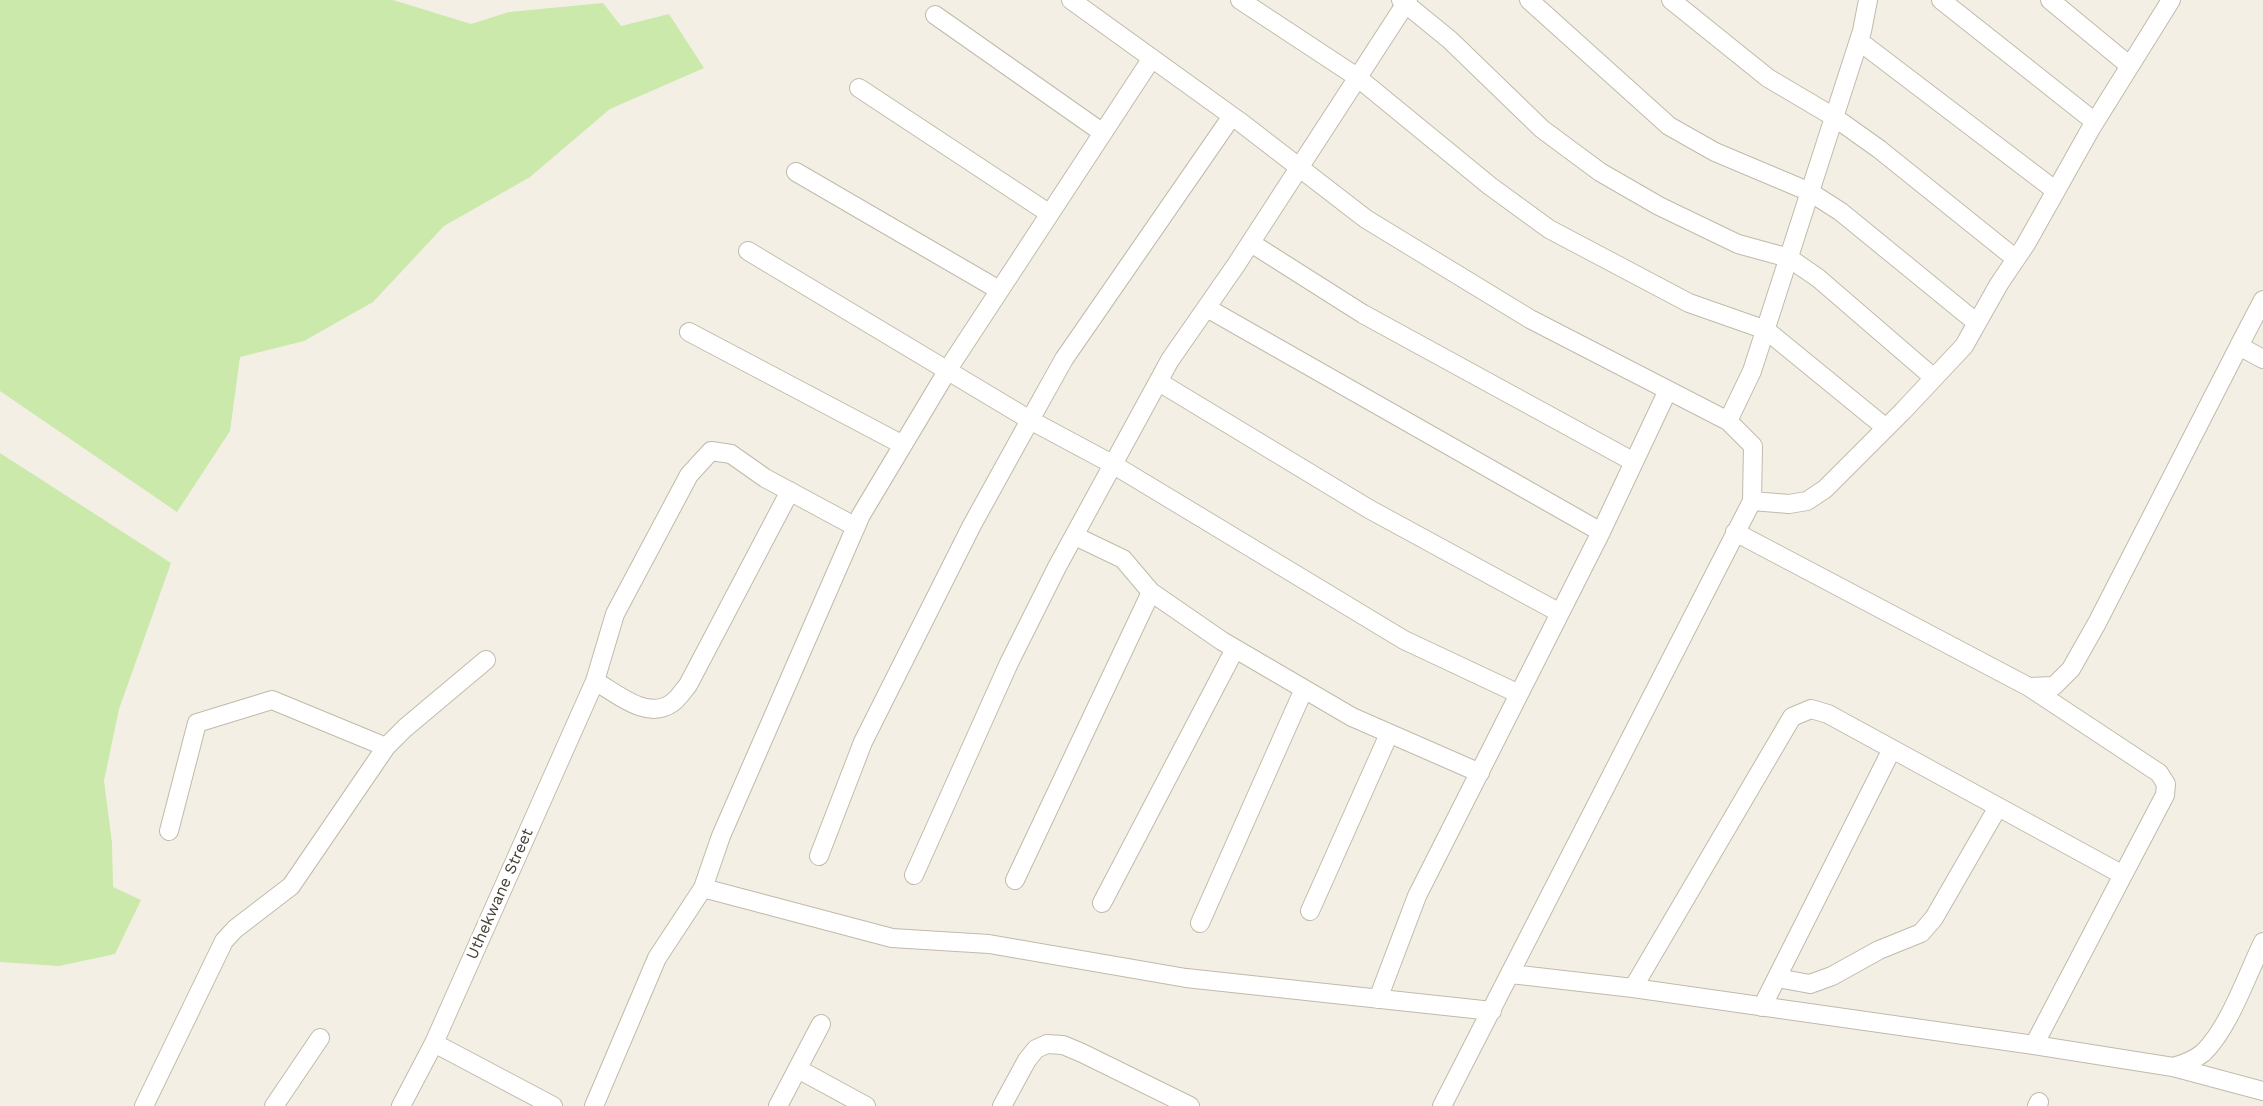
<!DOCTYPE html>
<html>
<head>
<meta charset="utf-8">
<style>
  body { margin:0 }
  canvas { display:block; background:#f3efe4 }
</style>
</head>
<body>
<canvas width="2263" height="1106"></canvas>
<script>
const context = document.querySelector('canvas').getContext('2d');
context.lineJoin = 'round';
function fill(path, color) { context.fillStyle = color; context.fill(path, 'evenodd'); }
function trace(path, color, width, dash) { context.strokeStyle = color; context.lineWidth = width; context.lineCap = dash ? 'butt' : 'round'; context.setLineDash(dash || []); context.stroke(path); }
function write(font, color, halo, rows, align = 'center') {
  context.font = font + ' "Work Sans",sans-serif'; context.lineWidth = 4.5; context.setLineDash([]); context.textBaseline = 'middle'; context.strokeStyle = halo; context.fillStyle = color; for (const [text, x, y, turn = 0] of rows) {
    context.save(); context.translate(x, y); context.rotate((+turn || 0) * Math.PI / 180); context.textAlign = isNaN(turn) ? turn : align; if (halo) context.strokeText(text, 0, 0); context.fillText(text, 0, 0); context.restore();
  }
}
fill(new Path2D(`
  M0,0h393l78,24 38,-12 94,-9 18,23 48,-12 35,54 -94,41 -80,68 -86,49 -71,76 -69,39 -64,16 -10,74 -53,81 -177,-121z
  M0,453l171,110 -52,146 -15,72 8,62 1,44 28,13 -26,54 -56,12 -59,-4z`), '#cae9ab');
const minor = new Path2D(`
  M1071,0l168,121 127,98 164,100 198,102 25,25 -1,55 -310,605
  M1240,0l117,77 133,109 59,43 140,74 77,27 120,98
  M1401,0l49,40 92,89 58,43 59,34 79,38 51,14 29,20 116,100
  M1529,0l140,126 46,26 95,40 31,20 136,111
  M1671,0l97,78 66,39 45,32 137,110
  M1941,0l154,122
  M2050,0l80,66
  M935,15l168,118
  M1859,41l197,150
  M859,88l191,126
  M796,172l203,118
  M1251,243l112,71 271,148
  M748,251l282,169 84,45 290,175 115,54
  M2263,300l-24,46 24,13
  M1207,308l394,224
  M689,332l214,113
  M1159,382l210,127 191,104
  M1728,421l24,-50 110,-340 6,-31
  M1752,501l37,3 18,-3 18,-12 78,-78 61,-65 35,-62 27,-40 64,-114 81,-130
  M1735,532l294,155 25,-1 17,-17 26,-46 142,-277
  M1075,536l48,23 28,33 71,49 130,76 128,56
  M595,681c21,12 52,40 77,22 6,-4 11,-12 16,-18l102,-194
  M2029,687l130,86 7,11 -1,11 -42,80
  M169,831l28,-108 75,-23 114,47
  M819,856l44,-114 109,-217 58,-105 34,-61 168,-243
  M914,875l95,-212 48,-96 113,-207 66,-95 172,-265
  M1015,880l136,-288
  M703,888l189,50 97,6 197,34 306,33
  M1102,903l133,-254
  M1310,911l79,-177
  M1200,923l104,-234
  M1511,974l122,14 401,57 139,22 90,24
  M1777,978l33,6 22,-8 47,-26 42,-17 13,-15 64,-111
  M1633,988l159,-271 19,-8 17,5 295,161 -89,170
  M1378,999l39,-103 184,-364 67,-142
  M1762,1007l130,-258
  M434,1043l119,63
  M2173,1067c11,-3 21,-7 30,-14 26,-25 44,-78 60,-111
  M798,1069l68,37
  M144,1106l80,-165 11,-12 56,-43 95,-139 19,-19 81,-68
  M274,1106l46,-68
  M401,1106l33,-63 161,-362 20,-67 74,-139 22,-24 20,3 34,24 91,49
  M594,1106l63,-148 46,-70 18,-52 140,-321 91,-152 200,-305
  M778,1106l43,-82
  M1002,1106l25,-46 9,-11 11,-5 16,1 19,8 108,53
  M2037,1106l2,-4`);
trace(minor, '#c2baaa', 20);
trace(minor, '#fff', 18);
write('16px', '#453f34', '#fff', [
  ["Uthekwane Street",500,894,-66]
]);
</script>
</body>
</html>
